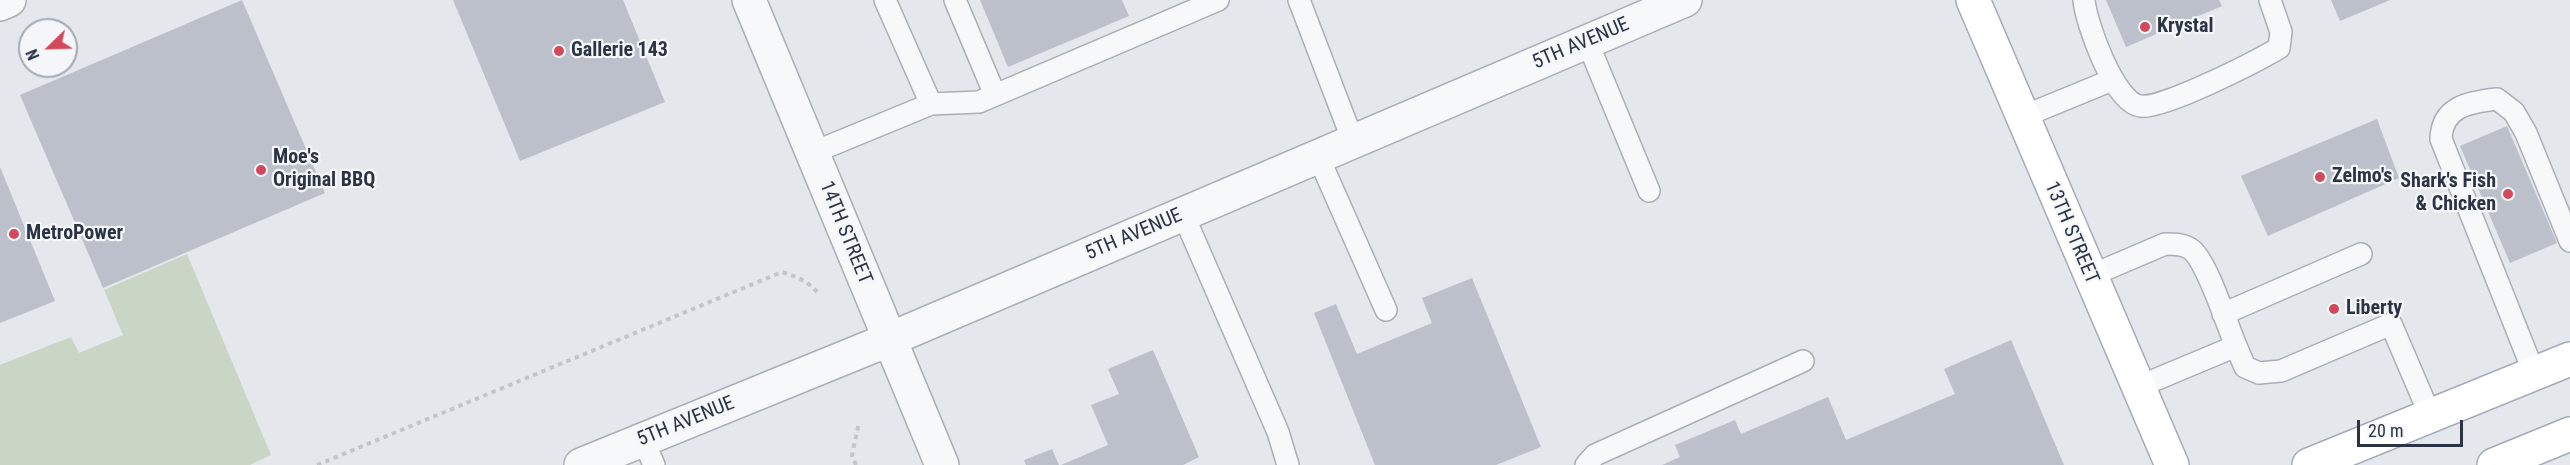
<!DOCTYPE html>
<html>
<head>
<meta charset="utf-8">
<style>
  body { margin:0 }
  #map { position:relative; width:2570px; height:465px; overflow:hidden; background:#e4e7ec; font-family:"Roboto Condensed",sans-serif }
  canvas { display:block }
  .north { position:absolute; left:18px; top:18px; width:60px; height:60px; box-sizing:border-box; background:#f4f6f9; border:2px solid #a4a8b1; border-radius:50%; rotate:247deg; font-size:16px; font-weight:700; line-height:24px; text-align:center; color:#2b3445 }
  .north::after { content:''; display:block; margin:auto; width:21px; height:27px; background:#d1495b; clip-path:polygon(50% 0,100% 100%,50% 72%,0 100%) }
  .scale { position:absolute; left:2357px; top:420px; width:106px; height:27px; box-sizing:border-box; border:3px solid #2b3445; border-top:0; padding-left:8px; font-size:18px; line-height:21px; white-space:nowrap; color:#2b3445; -webkit-text-stroke:4px #f4f6f9; paint-order:stroke }
</style>
</head>
<body>
<div id="map">
<canvas width="2570" height="465"></canvas>
<div class="north">N</div>
<div class="scale">20 m</div>
</div>
<script>
const context = document.querySelector('canvas').getContext('2d');
context.lineJoin = 'round';
function fill(path, color) { context.fillStyle = color; context.fill(path, 'evenodd'); }
function trace(path, color, width, dash) { context.strokeStyle = color; context.lineWidth = width; context.lineCap = dash ? 'butt' : 'round'; context.setLineDash(dash || []); context.stroke(path); }
function write(font, color, halo, rows, align = 'center') {
  context.font = font + ' "Roboto Condensed",sans-serif'; context.lineWidth = 4.5; context.setLineDash([]); context.textBaseline = 'middle'; context.strokeStyle = halo; context.fillStyle = color; for (const [text, x, y, turn = 0] of rows) {
    context.save(); context.translate(x, y); context.rotate((+turn || 0) * Math.PI / 180); context.textAlign = isNaN(turn) ? turn : align; if (halo) context.strokeText(text, 0, 0); context.fillText(text, 0, 0); context.restore();
  }
}
fill(new Path2D(`
  M187,254l84,201 -21,10h-250v-100l71,-28 8,16 44,-18 -19,-45z`), '#c9d6c5');
fill(new Path2D(`
  M242,0l83,193 -222,95 -83,-193z
  M453,0h170l42,102 -145,59z
  M980,0h142l7,16 -121,51z
  M2106,0h113l3,6 -96,41z
  M2331,0h59l-50,21z
  M2377,119l22,59 -131,58 -27,-60z
  M2507,126l50,117 -47,20 -50,-117z
  M0,167l55,134 -55,22z
  M1472,278l69,169 -45,18h-121l-61,-152 22,-9 21,50 75,-31 -10,-25z
  M2011,340l53,125h-402l18,-8 -5,-12 60,-25 6,14 87,-37 18,43 109,-46 -11,-25z
  M1153,350l46,107 -16,8h-122l47,-20 -17,-40 28,-11 -11,-25z
  M1052,449l7,16h-33l-2,-5z`), '#bbc0ca');
const service = new Path2D(`
  M885,0l46,104
  M955,0l40,95
  M1299,0l54,141
  M2084,0c2,23 30,102 56,106 22,4 117,-45 139,-58l2,-16 -11,-32
  M1587,41l62,150
  M2022,117l90,-37
  M812,153l119,-49 48,-2 239,-102
  M1318,156l68,154
  M1183,214l95,218 10,33
  M2090,276l75,-32c10,0 20,0 27,6 16,14 35,75 44,96l-98,41
  M2223,314l138,-60
  M2236,346l9,21 14,6 22,-2 110,-47 39,91
  M2534,373l-93,-234c1,-33 29,-37 56,-40l17,13 12,21 44,108
  M643,439l11,26
  M1586,465l9,-10 208,-94`);
const minor = new Path2D(`
  M749,0l193,465`);
const tertiary = new Path2D(`
  M0,4l9,-4
  M581,465l307,-125 797,-340`);
const primary = new Path2D(`
  M1973,0l199,465
  M2309,465l261,-106
  M2494,465l76,-31`);
trace(service, '#a9aeb7', 24);
trace(minor, '#a9aeb7', 36);
trace(tertiary, '#a9aeb7', 36);
trace(primary, '#a3abb8', 36);
trace(new Path2D(`
  M317,465l465,-193c16,5 27,10 38,23
  M856,465l-4,-10 7,-32`), '#c2c5cb', 4, [4.5, 4.5]);
trace(service, '#f7f8fa', 21);
trace(minor, '#f7f8fa', 33);
trace(tertiary, '#f7f8fa', 33);
trace(primary, '#fff', 33);
for (const [x, y, r, color] of [
  [2145,27,6,"#d1495b"],
  [559,51,6,"#d1495b"],
  [261,170,6,"#d1495b"],
  [2320,177,6,"#d1495b"],
  [2508,194,6,"#d1495b"],
  [14,234,6,"#d1495b"],
  [2334,309,6,"#d1495b"]
]) { const dot = new Path2D(); dot.arc(x, y, r, 0, 2 * Math.PI); context.fillStyle = color; context.fill(dot); trace(dot, '#f4f6f9', 2); }
write('bold 20px', '#2b3445', '#f4f6f9', [
  ["Krystal",2157,27],
  ["Gallerie 143",571,51],
  ["Moe's",273,158],
  ["Original BBQ",273,181],
  ["Zelmo's",2332,177],
  ["Shark's Fish",2496,182,"right"],
  ["& Chicken",2496,205,"right"],
  ["MetroPower",26,234],
  ["Liberty",2346,309]
], 'left');
write('20px', '#2b3445', '#f4f6f9', [
  ["5TH AVENUE",1581,44,-23],
  ["14TH STREET",845,233,68],
  ["13TH STREET",2071,233,67],
  ["5TH AVENUE",1134,235,-23],
  ["5TH AVENUE",686,422,-22]
]);
</script>
</body>
</html>
